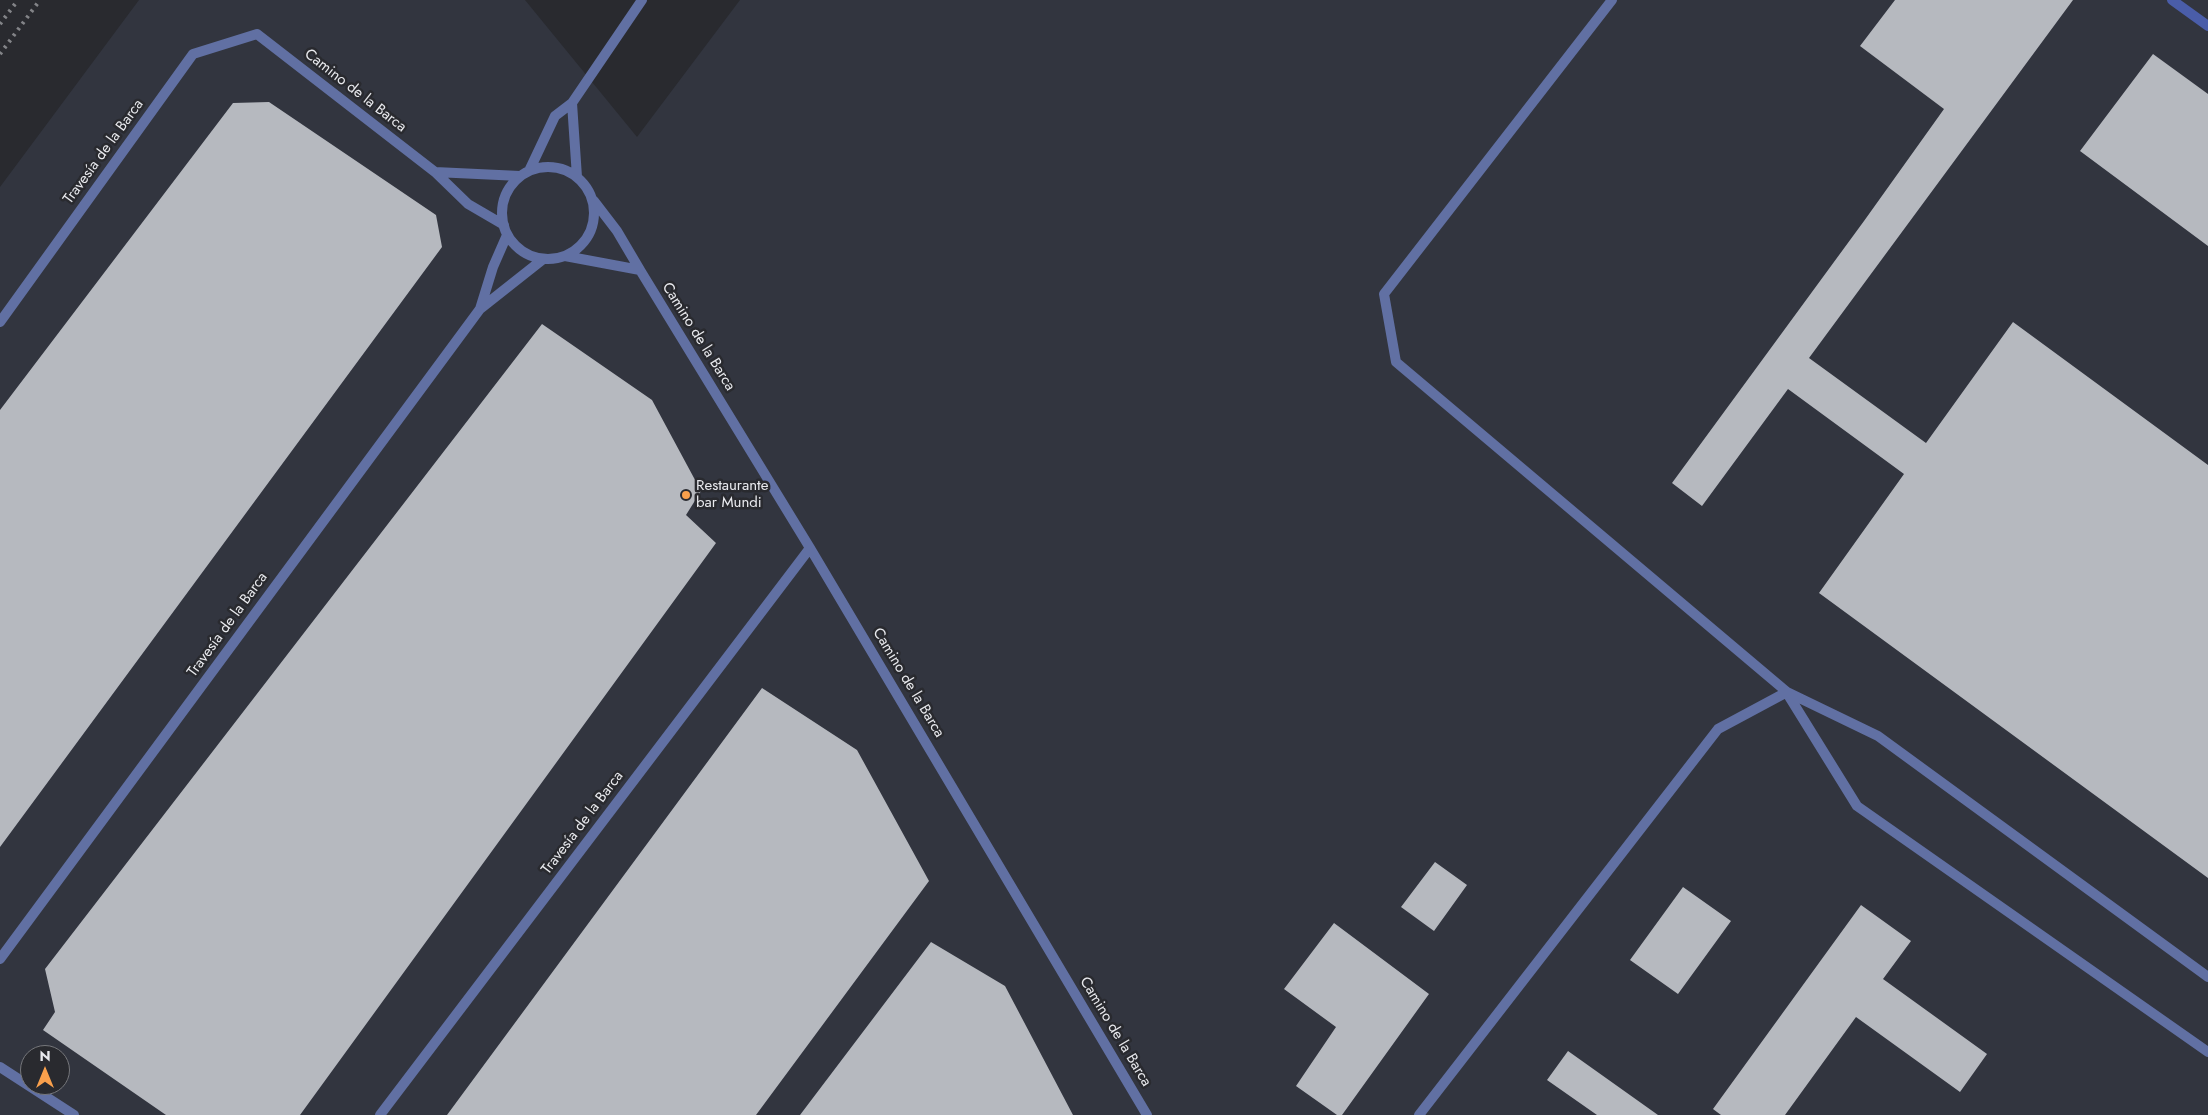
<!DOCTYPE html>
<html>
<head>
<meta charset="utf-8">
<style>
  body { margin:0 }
  #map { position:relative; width:2208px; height:1115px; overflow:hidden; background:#292a2f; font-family:Jost,sans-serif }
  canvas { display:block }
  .north { position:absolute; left:20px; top:1045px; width:50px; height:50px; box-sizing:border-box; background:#292a2f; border:1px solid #76777b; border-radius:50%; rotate:0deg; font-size:14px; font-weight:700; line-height:20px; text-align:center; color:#e9eaee }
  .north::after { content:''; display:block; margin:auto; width:18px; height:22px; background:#f9a04c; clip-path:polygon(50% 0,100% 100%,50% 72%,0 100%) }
</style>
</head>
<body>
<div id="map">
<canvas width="2208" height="1115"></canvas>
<div class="north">N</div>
</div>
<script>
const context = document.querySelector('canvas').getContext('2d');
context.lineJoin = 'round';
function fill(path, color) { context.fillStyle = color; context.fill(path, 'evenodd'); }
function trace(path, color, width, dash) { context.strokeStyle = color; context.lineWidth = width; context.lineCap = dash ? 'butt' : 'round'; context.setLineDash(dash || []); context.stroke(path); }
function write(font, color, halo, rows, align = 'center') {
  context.font = font + ' Jost,sans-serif'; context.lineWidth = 5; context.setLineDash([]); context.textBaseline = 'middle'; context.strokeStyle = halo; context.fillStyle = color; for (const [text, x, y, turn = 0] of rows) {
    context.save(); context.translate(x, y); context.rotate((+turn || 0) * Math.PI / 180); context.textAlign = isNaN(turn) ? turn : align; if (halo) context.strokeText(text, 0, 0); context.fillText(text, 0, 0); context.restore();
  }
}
fill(new Path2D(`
  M139,0h386l112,137 103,-137h1468v1115h-2208v-928zM30,1055h30v30h-30z`), '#32353f');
trace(new Path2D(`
  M2172,0l36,26`), '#4a5da9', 10);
fill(new Path2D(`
  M1895,0h178l-264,358 117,85 87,-121 195,143v413l-389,-285 85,-119 -116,-85 -86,117 -30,-23 192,-262 80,-112 -84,-63z
  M2153,54l55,40v152l-128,-95z
  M269,102l167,113 6,32 -442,600v-437l233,-307z
  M542,324l110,76 49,91 -15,24 30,28 -416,572h-134l-123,-85 12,-18 -10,-43z
  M762,688l95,62 72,131 -173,234h-309z
  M1435,862l32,23 -33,46 -33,-24z
  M1683,887l48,34 -53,73 -48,-34z
  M1861,905l50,36 -28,38 104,75 -27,38 -104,-75 -71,98h-64l-8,-6z
  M1334,923l95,71 -87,121h-5l-41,-29 40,-59 -52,-38z
  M931,942l74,44 68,129h-273z
  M1568,1051l90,64h-61l-50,-35z`), '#b6b9bf');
trace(new Path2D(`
  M1612,0l-228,294 12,68 391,330 91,44 330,241
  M1787,693l70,113 351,246
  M1419,1115l299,-386 69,-37`), '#6170a3', 10);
trace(new Path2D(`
  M572,103l70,-103
  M502 213a46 46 0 1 1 92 0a46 46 0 1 1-92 0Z
  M529,171l26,-55 17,-13 5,74
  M504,225l-36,-21 -33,-32 85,4
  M507,235l-14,32 -13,42 62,-49
  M565,256l75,14 -23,-39 -23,-30
  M640,270l170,278 337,567
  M0,322l193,-268 64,-20 178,138
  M0,959l480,-650
  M0,1067l74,48
  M380,1115l430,-567`), '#6170a3', 10);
trace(new Path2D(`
  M0,24l18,-24
  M0,54l40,-54`), '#838488', 4, [2.5, 5]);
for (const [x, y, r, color] of [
  [686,495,5,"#f9a04c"]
]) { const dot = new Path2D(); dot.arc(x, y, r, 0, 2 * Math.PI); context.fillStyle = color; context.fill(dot); trace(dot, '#292a2f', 2); }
write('15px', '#e9eaee', '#292a2f', [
  ["Camino de la Barca",355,91,38],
  ["Travesía de la Barca",104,152,-54],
  ["Camino de la Barca",698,337,58],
  ["Travesía de la Barca",228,625,-54],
  ["Camino de la Barca",908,683,59],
  ["Travesía de la Barca",583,823,-53],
  ["Camino de la Barca",1115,1032,59]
]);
write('15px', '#e9eaee', '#292a2f', [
  ["Restaurante",696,486],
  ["bar Mundi",696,503]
], 'left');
</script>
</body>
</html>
